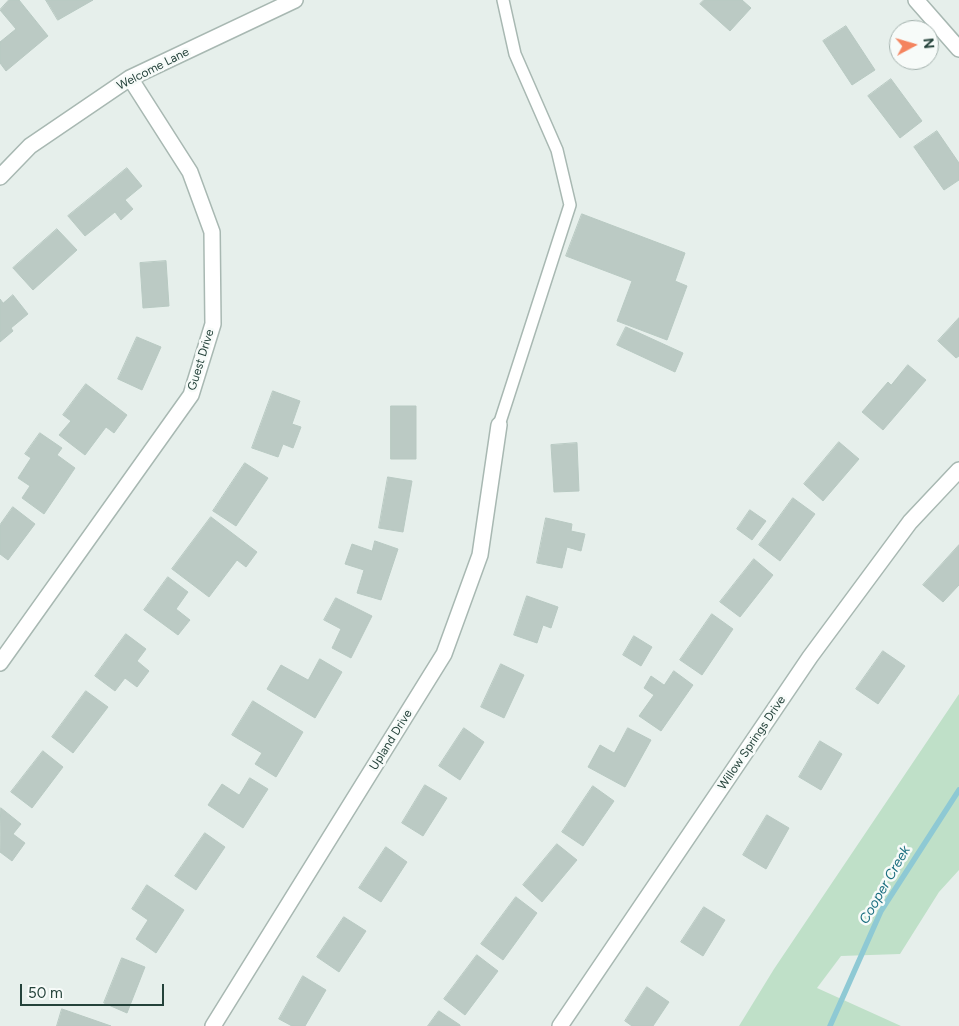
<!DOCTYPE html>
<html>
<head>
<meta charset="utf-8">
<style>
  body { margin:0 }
  #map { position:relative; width:959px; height:1026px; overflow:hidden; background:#e6efeb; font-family:Figtree,sans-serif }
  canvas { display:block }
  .north { position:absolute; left:889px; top:20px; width:50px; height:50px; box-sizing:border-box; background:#f7fbf9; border:1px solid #a3b1ad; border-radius:50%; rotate:84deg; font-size:14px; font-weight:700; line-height:20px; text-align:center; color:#24423a }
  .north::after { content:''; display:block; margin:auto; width:18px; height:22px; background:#f4845f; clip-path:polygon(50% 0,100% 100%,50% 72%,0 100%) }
  .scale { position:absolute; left:20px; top:984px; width:144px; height:22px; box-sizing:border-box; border:2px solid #24423a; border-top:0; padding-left:6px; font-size:15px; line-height:18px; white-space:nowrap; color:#24423a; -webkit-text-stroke:4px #f7fbf9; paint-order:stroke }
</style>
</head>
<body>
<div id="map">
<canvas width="959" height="1026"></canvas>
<div class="north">N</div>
<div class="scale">50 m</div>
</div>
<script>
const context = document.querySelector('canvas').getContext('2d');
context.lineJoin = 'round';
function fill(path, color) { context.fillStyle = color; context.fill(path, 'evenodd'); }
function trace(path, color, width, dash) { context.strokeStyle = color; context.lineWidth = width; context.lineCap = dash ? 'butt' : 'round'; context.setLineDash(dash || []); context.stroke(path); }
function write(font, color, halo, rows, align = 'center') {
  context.font = font + ' Figtree,sans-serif'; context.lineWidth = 5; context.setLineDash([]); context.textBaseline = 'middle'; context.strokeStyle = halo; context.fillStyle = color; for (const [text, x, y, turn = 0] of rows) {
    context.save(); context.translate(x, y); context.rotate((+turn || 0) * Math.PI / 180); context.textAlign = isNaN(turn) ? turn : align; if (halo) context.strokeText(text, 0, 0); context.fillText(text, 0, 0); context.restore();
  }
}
fill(new Path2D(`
  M959,694v176l-20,22 -39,62 -59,2 -24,32 84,38h-162l35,-57z`), '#bfe0c8');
trace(new Path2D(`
  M830,1026l51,-115 78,-121`), '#8ec9d4', 5.5);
const building = new Path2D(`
  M9,0h10l29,36 -42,35 -6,-8v-21l16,-13 -16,-19z
  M46,0h47l-35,20z
  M704,0h38l9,8 -21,23 -30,-27z
  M846,26l29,44 -23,15 -29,-44z
  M891,79l31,42 -22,17 -32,-42z
  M937,131l22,32v17l-15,10 -30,-43z
  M127,168l15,18 -17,14 8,9 -12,11 -6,-8 -30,24 -17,-20z
  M582,214l103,39 -10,28 12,5 -20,54 -50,-19 15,-40 -66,-25z
  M57,229l20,21 -44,40 -20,-22z
  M166,261l3,45 -26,2 -3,-45z
  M13,295l15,19 -17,14 2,3 -13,11v-43l3,4z
  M959,318v38l-3,2 -18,-17z
  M626,327l57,26 -8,19 -58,-27z
  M137,337l24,10 -19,43 -24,-11z
  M908,365l18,15 -43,50 -21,-18 26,-30 3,3z
  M86,384l41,31 -13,18 -8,-6 -21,28 -26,-20 12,-14 -8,-6z
  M273,391l27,10 -8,23 9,3 -8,21 -10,-4 -5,13 -26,-9z
  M391,406h25v53h-25z
  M40,433l22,15 -5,7 18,13 -31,46 -22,-16 8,-12 -12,-8 13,-20 -6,-4z
  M839,442l20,17 -36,42 -19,-17z
  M577,443l2,48 -25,1 -3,-47z
  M245,463l23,15 -32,48 -23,-15z
  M388,477l24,4 -9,51 -24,-4z
  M793,498l22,16 -35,47 -21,-16z
  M13,507l22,17 -27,36 -8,-6v-29z
  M750,510l16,11 -14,19 -15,-11z
  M211,517l46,35 -11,15 -9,-7 -28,37 -37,-28z
  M546,518l26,6 -1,7 14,3 -4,17 -14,-4 -5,21 -25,-5z
  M375,541l23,8 -17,51 -24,-7 7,-23 -19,-6 7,-20 20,7z
  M959,545v40l-16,17 -20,-17z
  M754,559l19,16 -33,42 -20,-15z
  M168,577l20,15 -12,17 14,11 -12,15 -34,-25z
  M527,596l31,11 -7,21 -8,-3 -6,18 -23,-8z
  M336,598l36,18 -21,42 -19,-10 9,-19 -17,-9z
  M712,614l21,15 -31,46 -22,-15z
  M126,634l20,15 -9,12 12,10 -12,16 -12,-9 -10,13 -20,-15z
  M634,636l18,11 -11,19 -18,-11z
  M883,651l22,15 -27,38 -22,-15z
  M320,659l22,13 -27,46 -48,-29 14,-24 27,15z
  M501,664l23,11 -20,43 -23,-11z
  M674,671l19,14 -32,46 -22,-15 15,-21 -10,-7 7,-12 13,9z
  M86,691l22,16 -35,46 -21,-16z
  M253,701l50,31 -27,45 -21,-13 7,-11 -30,-18z
  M464,728l20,14 -24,38 -21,-14z
  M628,728l23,12 -26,47 -37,-20 12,-22 14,8z
  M820,741l22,13 -21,36 -22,-13z
  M43,751l20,16 -31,41 -21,-16z
  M250,778l18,11 -25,39 -35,-23 14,-21 17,11z
  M425,785l22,13 -24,38 -21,-13z
  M593,786l21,15 -31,45 -21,-14z
  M1,808l20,16 -8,10 12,9 -13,18 -12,-9z
  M767,815l22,13 -23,41 -23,-14z
  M205,833l20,14 -29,43 -21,-14z
  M557,844l20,16 -35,42 -19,-17z
  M386,847l21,15 -26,40 -22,-14z
  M147,885l37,25 -28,43 -20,-14 12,-19 -16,-11z
  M516,897l21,16 -34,47 -22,-16z
  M704,907l21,13 -22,36 -22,-14z
  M344,917l22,14 -27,41 -22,-15z
  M477,955l21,16 -33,44 -21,-16z
  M122,958l23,9 -18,46 -23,-10z
  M303,976l23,14 -21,36h-13l-13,-7z
  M647,987l22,15 -16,24h-21l-7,-5z
  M62,1009l49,17h-54z
  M439,1011l21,14v1h-32z`);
fill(building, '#bbcac4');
trace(building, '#b8c9c2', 1);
const service = new Path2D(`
  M499,425l71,-220 -13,-55 -42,-96 -12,-54`);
const minor = new Path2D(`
  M916,0l43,49
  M0,177l30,-31 100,-68 165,-78
  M0,663l191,-268 22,-71 -1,-92 -22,-60 -60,-94
  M213,1026l231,-372 36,-99 19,-130
  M560,1026l250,-369 100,-135 49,-52`);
trace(service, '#a8b8b2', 14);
trace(minor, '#a8b8b2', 18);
trace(service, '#fff', 11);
trace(minor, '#fff', 15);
write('12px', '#24423a', '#f7fbf9', [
  ["Welcome Lane",153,69,-27],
  ["Guest Drive",201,360,-73],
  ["Upland Drive",391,740,-58],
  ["Willow Springs Drive",752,743,-56]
]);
write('italic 14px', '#1c6f80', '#f7fbf9', [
  ["Cooper Creek",885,885,-60]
]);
</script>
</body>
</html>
